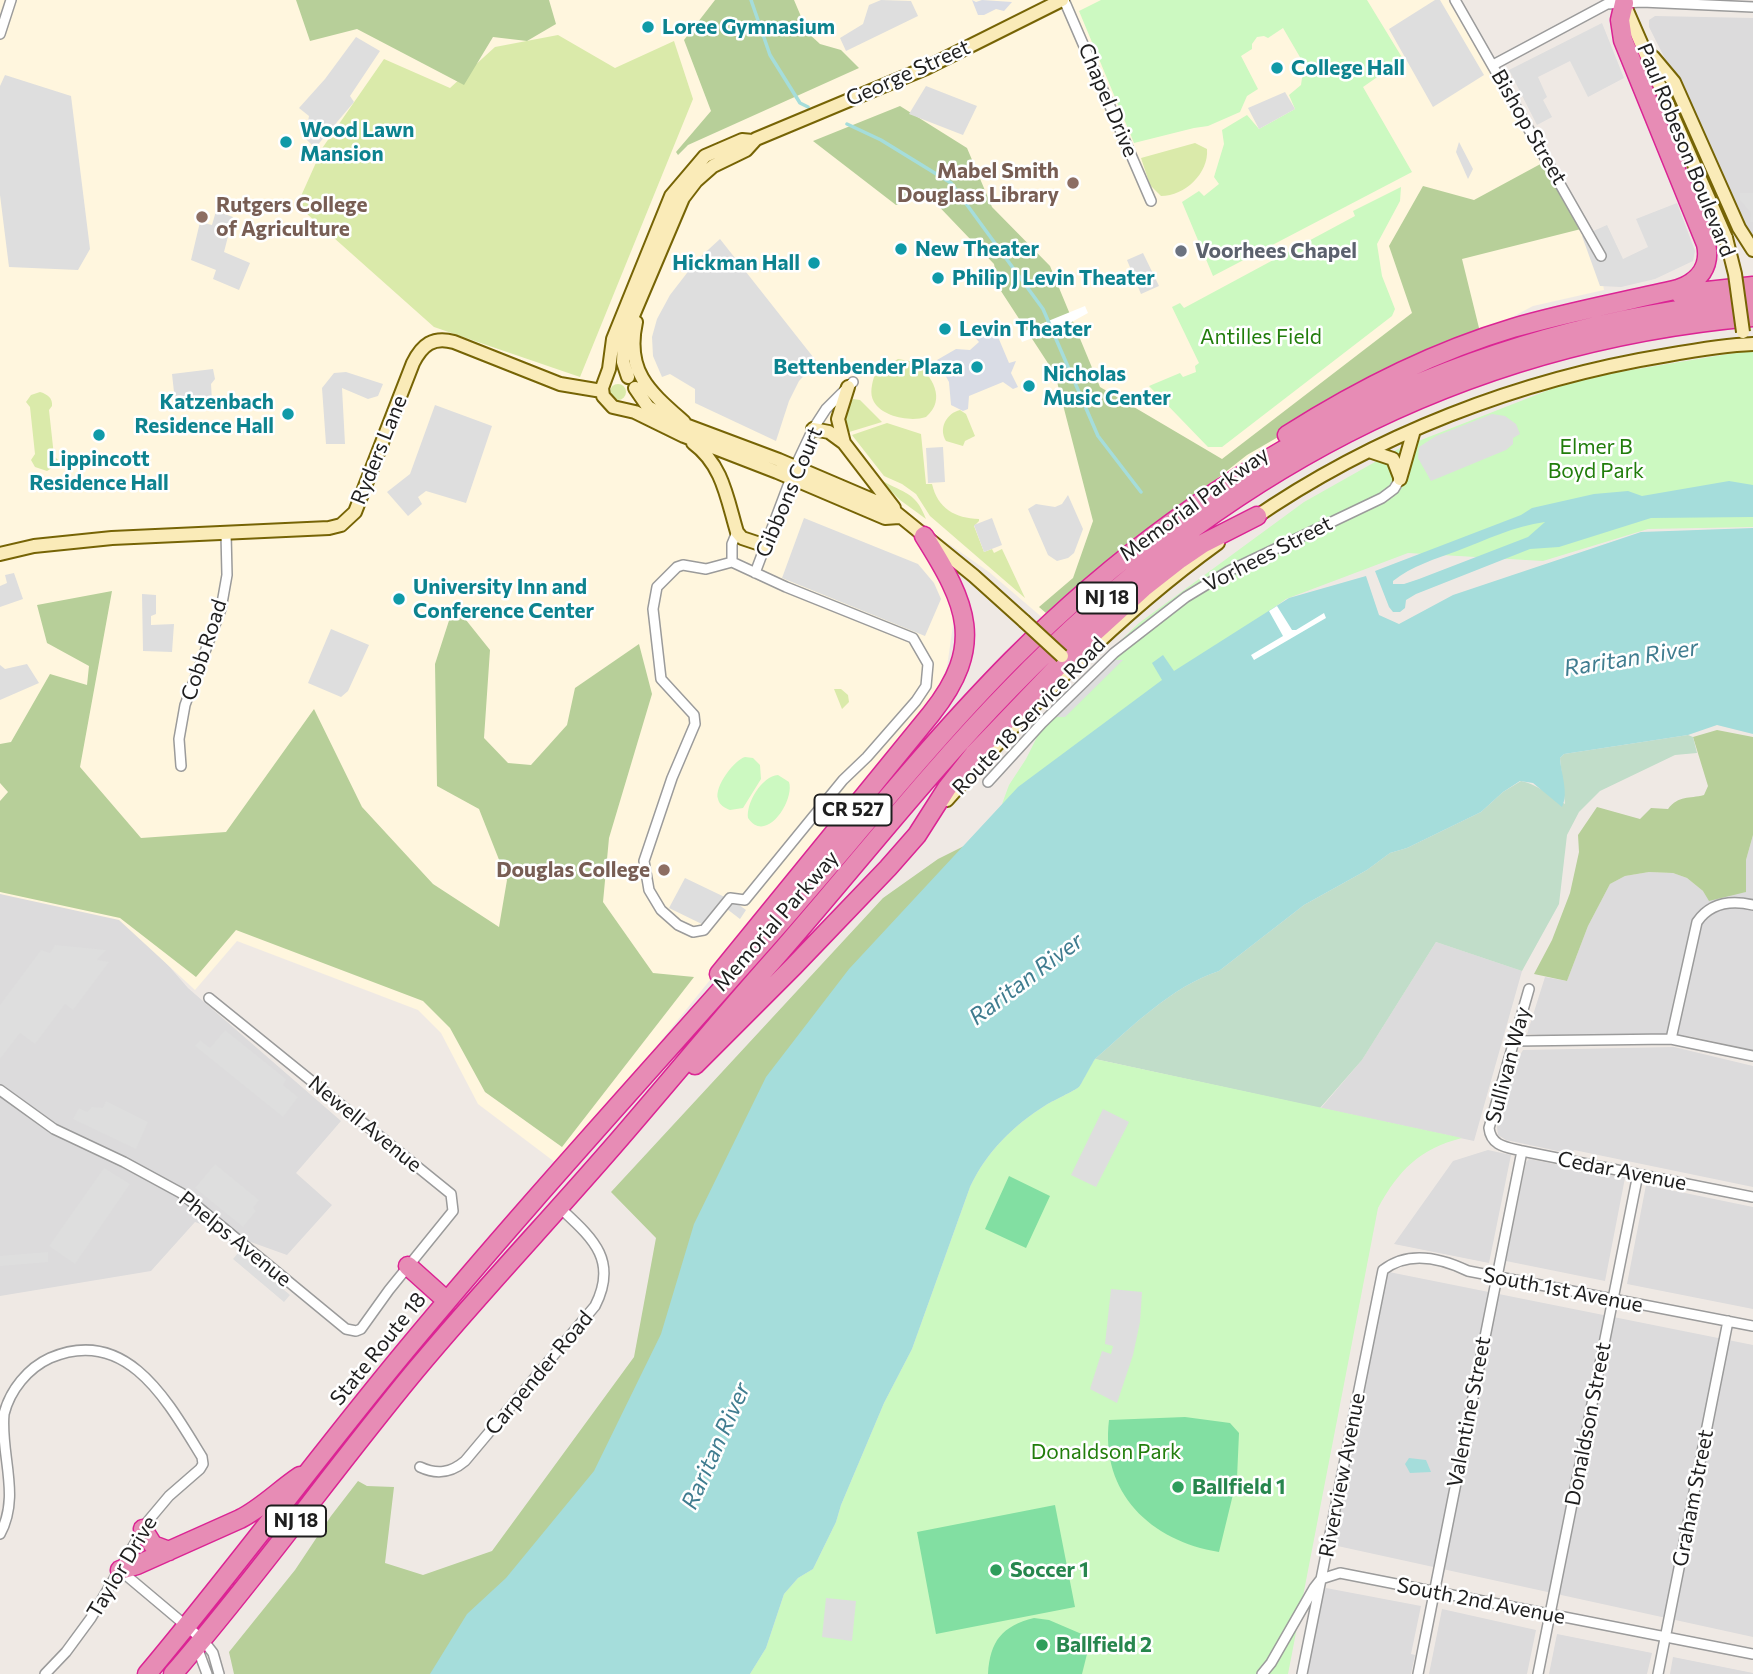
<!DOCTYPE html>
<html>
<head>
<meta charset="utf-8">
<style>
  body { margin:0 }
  canvas { display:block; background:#efe9e4 }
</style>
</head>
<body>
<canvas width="1753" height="1674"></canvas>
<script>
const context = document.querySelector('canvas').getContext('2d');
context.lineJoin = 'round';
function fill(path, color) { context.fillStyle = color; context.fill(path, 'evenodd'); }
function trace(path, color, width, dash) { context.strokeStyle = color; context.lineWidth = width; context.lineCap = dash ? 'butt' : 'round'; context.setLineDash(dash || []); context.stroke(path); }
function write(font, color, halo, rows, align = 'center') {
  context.font = font + ' Commissioner,sans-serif'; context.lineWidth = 5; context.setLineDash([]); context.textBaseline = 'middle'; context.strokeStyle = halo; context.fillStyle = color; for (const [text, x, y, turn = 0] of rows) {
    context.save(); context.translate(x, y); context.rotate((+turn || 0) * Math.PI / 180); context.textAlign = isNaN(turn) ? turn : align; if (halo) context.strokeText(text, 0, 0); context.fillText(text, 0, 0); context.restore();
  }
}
fill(new Path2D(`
  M1655,16l98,2v225l-41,-91 -63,-125v-7z
  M1753,835v215l-65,-14 -30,-2 -105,2 -26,-2 18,-57 22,4 21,-55 22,-42 15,-8 24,-4 24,1 14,5 16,13 30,3 12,-2 1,-32z
  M0,878l120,32 68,78 153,133 -45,52 36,32 -45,50 -92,-33 -44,49 -151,25z
  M1436,942l86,29 -48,170 -153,-33 41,-48z
  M1674,1047l79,19v121l-179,-37 -2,4 -66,-14 -8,-5 -1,-8 19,-65 7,-12z
  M1488,1150l23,5 -22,108 -95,-19 59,-83z
  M1529,1159l96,19 -20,103 -99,-20 20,-99z
  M1646,1185l107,22v102l-126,-25z
  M1379,1270l374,75v292l-420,-92z
  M1326,1588l95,18 -10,48 4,1 -4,19h-104l16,-80z
  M1442,1609l94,21 -9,44h-98z
  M1557,1634l95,19 -5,21h-98z
  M1673,1657l80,16v1h-83z`), '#dcdbdc');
fill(new Path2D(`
  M0,0h1448l150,258 6,32 -71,16 -51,27 -68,29 -164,96 -206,161 -55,-47 -63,-44 26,60 2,30 -7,49 -14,33 -27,37 -346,429 -82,-62 -37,-71 -23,-23 -181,-69 -42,49 -76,-70 -119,-26z`), '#fff6de');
fill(new Path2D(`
  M558,35l57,33 59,-27 19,58 -113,278 -146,-50 -137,-122 26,-58 61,-88 66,29 45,-41z
  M1195,143l12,6c2,24 -22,47 -46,47l-11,-11 -9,-27z
  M898,359l17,3c17,14 32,37 11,55 -15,5 -43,0 -52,-15 -5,-8 -2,-19 1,-28z
  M610 392a8 8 0 1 1 16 0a8 8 0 1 1-16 0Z
  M40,392c7,2 13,6 12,14l-3,4 5,46 4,4 -3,6 -8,5 -12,-4 -4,-7 4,-6 -5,-47 -4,-5 5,-7z
  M853,399l7,1 22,22 -36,11 -2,-20z
  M960,410l6,4 9,22 -10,5 -2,5 -17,-5c-8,-13 1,-28 14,-31z
  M887,423l34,11 5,50h6c6,25 23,34 47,35v2l-5,5 10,26 8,-3 2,4 8,-4 23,49 -95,-82 -14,-22 -14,-10 -18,-8 -32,-41z
  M878,478c22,15 37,11 48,41l-26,-19z
  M834,689h7l7,6 1,7 -7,7z`), '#daeaaa');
fill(new Path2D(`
  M296,0h253l7,24 -29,17 -34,-4 -29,48 -107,-56 -47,12z
  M715,0h79l14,33 12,11 21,6 18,18 -171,77 -10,10 -2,-3 35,-41 -27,-71z
  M900,106l67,42 25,59 58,59 50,121 122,72 190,-146 -23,-67 34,-60 51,14 72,-39 39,67 -123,31 18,73 -67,27 -166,96 -201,158 -7,-6 34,-29 20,-57 -38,-147 -56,-86 -5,-24 -67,-70 -31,11 -83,-64z
  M112,591l-32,176 61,71 85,-6 88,-123 48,98 71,77 66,43 8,-47 -28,-71 -42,-23 -2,-122 19,-59 36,45 -6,88 24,25 23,2 36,-40 8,-37 64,-44 13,50 -43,144 -6,64 50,71 41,4 -132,170 -77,-55 -35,-64 -27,-27 -187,-71 -40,47 -76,-59 -120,-26v-91l8,-9 -8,-9v-39l11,-2 39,-68 37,11 2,-19 -42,-23 -10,-38z
  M1717,730l36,7v98l-7,25v32l-37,9 -6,-10 -16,-13 -14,-5 -24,-1 -24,4 -15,8 -22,42 -21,55 -33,-7 18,-34 18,-47 9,-41 -1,-17 19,-28 43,12 11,-11 17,1c11,-14 21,-10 36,-14l4,-9 -15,-49z
  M970,843l-427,741 -93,90h-216l-5,-22 66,-82 36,-54 27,-35 9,5 27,1 -9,76 38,12 69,-24 142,-194 22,-119 -45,-46 272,-294 55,-39z`), '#b7cf99');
fill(new Path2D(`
  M1688,735l5,2 4,16 -22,2 -75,36 -21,21 -12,23 -8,69 -37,67 -86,-29 -74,118 -42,48 -225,-49c38,-33 76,-72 124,-88l85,-66 63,-35 23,-17 17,-5 74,-36 22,-20 18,-11c16,3 29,15 44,23l-5,-46 4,-4z`), '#c1ddc9');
fill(new Path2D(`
  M1101,0h266l36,59 -40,28 49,85 -199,104 -31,-74 17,-11 5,5 15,-12 -5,-7 10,-33 -2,-14 25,-15 12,14 36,-20 -6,-14 12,-10 3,-21 -21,-36 -15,10 -4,-2 -7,1 -5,7v5l-11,7 17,33 -11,7 -7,16 -32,14 -14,2 -60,15 -55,-132z
  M1401,187l-1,14 -23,43 5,32 13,33 -3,7 -170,131h-14l-59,-61 31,-13 3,4 13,-5 -1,-6 4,-3 -27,-56 8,-4 4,5 171,-92 -2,-5z
  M1740,352h13v175l-105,2 -105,32 -135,-8 -122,46 -284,205 7,-19 17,-26 27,-54 86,-82 165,-121 94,-53 179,-70z
  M745,757l8,1 7,7 1,14 -18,29 -13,2c-5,-2 -11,-5 -12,-11 -4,-12 16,-39 27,-42z
  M778,775l11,7c6,18 -23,63 -41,36 -2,-15 14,-42 30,-43z
  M1095,1059l367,79c-43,11 -63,32 -84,70l-90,466h-538l16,-26 18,-54 14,-16 15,-9 23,-47 5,-17 43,-102 28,-54 58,-162c17,-36 43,-61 76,-82 8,-5 28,-14 33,-18 2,-2 11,-22 16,-28z`), '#ccf9c1');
fill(new Path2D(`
  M1009,1176l41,20 -24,52 -41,-19z
  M1185,1417l45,6 9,10 -2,45 -18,74c-68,-11 -119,-59 -110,-132z
  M1055,1505l20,102 -139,27 -19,-102z
  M1034,1618l15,2 42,18 -9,36h-94c2,-33 14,-48 46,-56z`), '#82dfa2');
fill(new Path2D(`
  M881,0l30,1 7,15 -72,35 -6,-13 23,-14 6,-19z
  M1435,0h5l44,75 -51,32 -44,-78z
  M1602,23l22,55 -36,19 -18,-36 -32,16 9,20 -4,3 9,17 -15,8 -28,-55z
  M356,37l24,14 -30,45 4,6 -39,46 -10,-10 4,-22 -10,-8 26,-29z
  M5,75l66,21 19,153 -12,21 -69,-3 -9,-72v-109z
  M926,86l51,20 -14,29 -54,-21z
  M1285,92l10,17 -36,20 -11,-21z
  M1459,142l14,27 -5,10 -12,-27z
  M1740,193h13v29h-3l1,-9 -11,-13z
  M1677,203l18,48 -2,10 -38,18 -34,8 -21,-1 -18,-50 25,-11 16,34 25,-12 -12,-28z
  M216,211l17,6 -9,35 26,11 -11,27 -26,-11 3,-9 -25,-10 9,-38 12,3z
  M720,239l97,123 -18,19 -10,20 -13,40 -81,-38v-14l-25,-15 -8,3 -9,-21 -1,-19 5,-18 13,-24 27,-35z
  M1143,253l16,33 -18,8 -14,-34z
  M213,369l2,10 -4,5 1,17h-37l-3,-27z
  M346,372l37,12 -5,12 -10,3 -26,-11 3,56h-19l-4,-56 12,-15z
  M435,405l57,21 -26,77 -40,-12 -8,6 4,7 -14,12 -21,-24 23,-18z
  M1492,414l13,2 11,8 4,10 -7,4v6l-7,6 -75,31 -13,-23 1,-11 17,-11z
  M943,447l2,35 -17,1 -2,-35z
  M1068,495l15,34 -9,24 -6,5 -11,3 -9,-6 -20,-46 8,-5 19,3 7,-3z
  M804,518l114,46 16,19 7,16 -16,37 -143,-58z
  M992,518l10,27 -18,7 -10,-27z
  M14,573l9,26 -23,8v-21l7,-3 -2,-8z
  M142,594l14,1v19l-5,2v9l23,-1 -2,28 -29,-1z
  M331,629l38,16 -21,46 -7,6 -33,-14z
  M1111,660h12l-58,57h-13z
  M27,664l12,19 -39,17v-35l5,4z
  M685,878l50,24 11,8 -6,9 -13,-10 -15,20 -43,-21z
  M55,945l51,5 -9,10 12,2 -36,48 -8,-6 -30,40 -15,-11 -20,26v-54l41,-55 9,3z
  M225,1030l61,49 -3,6 15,12 -15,20 -88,-71 5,-6 10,8z
  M106,1101l42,21 -12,27 -63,-30 6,-11 8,4 5,-5 11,1z
  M1103,1109l26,13 -33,65 -25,-12z
  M215,1164l44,36 -6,8 3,3 -13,16 -48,-39z
  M104,1168l26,16 -55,80 -26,-18z
  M48,1252v10l-48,4v-10z
  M239,1252l51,43 -6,7 -51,-43z
  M1111,1289l31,3 -2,30 -7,33 -16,48 -27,-14 12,-38 9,3 2,-8 -8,-2z
  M826,1598l30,3 -4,40 -30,-4z`), '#dedede');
fill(new Path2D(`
  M972,0l4,2 6,-2 30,2 -8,9 -8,-2 -12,6h-6z
  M993,325l16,38 7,-2 -5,12 7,14 -5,2 -10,-7 -34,14 -1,13 -5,2 -12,-6 -2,-23 -12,-22 19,-11 14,1 9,-8 -6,-7z`), '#d9dce5');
fill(new Path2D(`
  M1729,481l24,4v32l-102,1 -92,29 -29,2 -114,45 -10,6 -1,8 -5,4h-7l-4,-5 -14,-36 146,-56 11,-7 62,-14 34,-3 14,5zM1545,522l-17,15 -109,42 -15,5h-11v-3c19,-15 42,-22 64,-30 29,-11 57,-25 88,-29z
  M1753,528v206l-36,-9 -29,10 -124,19 -4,4c1,16 9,35 2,49l-29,-24 -13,-2 -17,11 -22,20 -74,36 -17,5 -23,17 -63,35 -85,66c-48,16 -86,55 -124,88 -4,6 -14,26 -16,28 -5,4 -25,13 -33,18 -33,21 -59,46 -76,82l-58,162 -28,54 -43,102 -5,17 -23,47 -15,9 -14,16 -18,54 -16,26h-320l37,-60 39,-36 88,-107 67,-137 33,-110 72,-147 83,-108 169,-182 144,-107 -10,-17 11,-8 11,16 115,-73 77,-22 13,39 20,9 54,-29 188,-63z
  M1409,1458l17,2 5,12 -21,1 -5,-9z`), '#a5dddb');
fill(new Path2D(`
  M1085,306l3,7 -29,16 -1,-2 -22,12 -1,-2 -13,5 -3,-7 12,-7z
  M1277,606l15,24h4l28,-17 2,5 -72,42 -3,-5 32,-19 -14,-25z`), '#fff');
trace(new Path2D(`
  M751,0l19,55 30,48 8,4
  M847,124l34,16 70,43 92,126 55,127 43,56`), '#a5dddb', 3.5);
const street = new Path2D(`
  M1064,0l87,201
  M1455,0l146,256
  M0,34l11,-34
  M1493,65l114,-61 35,-2 111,5
  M732,562l54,25 127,51 15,26 -2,22 -10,15 -49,56 -24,23 -98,120 -15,-2 -26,32 -11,2 -15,-7 -17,-15 -12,-20 -5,-29 28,-83 23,-54 -1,-9 -33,-36 -8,-70 4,-22 20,-20 6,-2 23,4z
  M732,562v-18l5,-12
  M755,573l40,-106 18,-38 13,-20 27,-27
  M181,766l-2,-27 6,-34 36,-96 6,-34 -1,-42
  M988,782l54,-59 72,-70 72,-56 43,-26 153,-73 12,-9 6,-10
  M1529,989l-40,139c2,18 17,19 33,23l231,46
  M1671,1039l26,-117c13,-19 34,-22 56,-17
  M1514,1041l157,-2 82,17
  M0,1090l54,39 70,33 57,31 165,136 10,2 5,-2 28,-39 64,-79 -2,-17 -242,-196
  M420,1467c17,8 31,6 45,-6l130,-155c24,-47 -4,-69 -36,-99
  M0,1534c21,-38 0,-80 4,-120 6,-24 24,-46 46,-56 77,-33 118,44 152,99l1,7 -3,5 -31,27 -21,25 -57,97 -25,34 -21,22
  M121,1571l82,69 10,13 6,21
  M197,1647l10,27
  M1262,1674l9,-11 43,-75 7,-9 19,-6 413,81
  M1302,1674l81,-404c26,-20 58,-12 85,1l285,55
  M1418,1674l104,-523
  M1538,1674l100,-500
  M1658,1674l70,-353`);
const secondary = new Path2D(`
  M1624,4l102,234
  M1653,57l21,25 65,146 14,22
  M753,141l-11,-1 -37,16 -34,40 -58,143 -4,30 -7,19 1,8 10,11 22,5 49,24 93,36 108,46 14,-1
  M636,322c-11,50 14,70 48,100
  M628,377l-5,-15 1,-25 59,-139 13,-17 17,-15 33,-16 10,-11 170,-71 136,-68
  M635,388l13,19 19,11 112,42 110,47 85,69 50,45
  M813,429l16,3 15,11 50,65
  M693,443c30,22 34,56 44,89l5,6 24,8
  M844,443l-6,-24 10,-32
  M1369,451l24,8 7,18
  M1400,479l14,-49
  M1250,521c124,-86 270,-142 418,-166 28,-5 57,-10 85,-11
  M0,554l34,-8 78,-8 217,-10 12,-3 14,-13 58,-149c9,-18 20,-27 41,-21l106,42 42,7
  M947,800c82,-93 170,-184 271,-257`);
const highway = new Path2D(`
  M1680,294l73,-8
  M1287,435c71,-45 146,-83 226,-107 55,-16 110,-26 165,-39 21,-7 33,-23 28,-45l-83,-204 -3,-20 4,-17
  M719,974l212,-260c55,-69 36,-110 -7,-178
  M695,1065l99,-99 94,-98 29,-33 30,-47 27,-34 91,-95 78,-71 37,-29 22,-15 55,-28
  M408,1266l39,35
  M143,1529l10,16 16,6
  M120,1570l17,-5 103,-46c22,-11 39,-29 60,-43
  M147,1674c89,-106 171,-218 259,-324 112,-135 230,-264 346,-395 87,-97 168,-202 260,-295 201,-202 455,-334 741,-359
  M173,1674c85,-98 160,-204 242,-303 69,-83 144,-161 214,-243 49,-57 97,-115 147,-171 78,-89 151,-183 234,-268 205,-212 446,-346 743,-372`);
trace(street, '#9b9b9b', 12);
trace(secondary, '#766405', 16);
trace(highway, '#db2494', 21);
trace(street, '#fff', 9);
trace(secondary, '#faebb8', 12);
trace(highway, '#e78cb5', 18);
const secondaryBridge = new Path2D(`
  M1726,238l9,36 8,58
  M1024,621l38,35`);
trace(secondaryBridge, '#766405', 16, []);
trace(secondaryBridge, '#faebb8', 12);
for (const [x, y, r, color] of [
  [648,27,7,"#0f9aa8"],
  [1277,68,7,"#0f9aa8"],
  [286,142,7,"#0f9aa8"],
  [1073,183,7,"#8d6e63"],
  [202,217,7,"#8d6e63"],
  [901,249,7,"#0f9aa8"],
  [1181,251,7,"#6b7280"],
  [814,263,7,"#0f9aa8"],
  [938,278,7,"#0f9aa8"],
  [945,329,7,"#0f9aa8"],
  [977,367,7,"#0f9aa8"],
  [1029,386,7,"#0f9aa8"],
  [288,414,7,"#0f9aa8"],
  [99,435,7,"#0f9aa8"],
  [399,599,7,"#0f9aa8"],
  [664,870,7,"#8d6e63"],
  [1178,1487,7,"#2e9e5b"],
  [996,1570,7,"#2e9e5b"],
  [1042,1645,7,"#2e9e5b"]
]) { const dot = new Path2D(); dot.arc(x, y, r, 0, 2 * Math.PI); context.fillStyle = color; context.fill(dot); trace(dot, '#fff', 2.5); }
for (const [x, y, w] of [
  [1107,598,60],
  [853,810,77],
  [296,1521,60]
]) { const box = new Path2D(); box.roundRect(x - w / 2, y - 15.5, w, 31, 5); context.fillStyle = '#fff'; context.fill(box); trace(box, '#1e1e1e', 2); }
write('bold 19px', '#1e1e1e', null, [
  ["NJ 18",1107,598],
  ["CR 527",853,810],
  ["NJ 18",296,1521]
]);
write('bold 21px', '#0d838f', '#fff', [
  ["Loree Gymnasium",662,27],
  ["College Hall",1291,68],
  ["Wood Lawn",300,130],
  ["Mansion",300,154],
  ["New Theater",915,249],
  ["Hickman Hall",800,263,"right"],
  ["Philip J Levin Theater",952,278],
  ["Levin Theater",959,329],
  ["Bettenbender Plaza",963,367,"right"],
  ["Nicholas",1043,374],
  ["Music Center",1043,398],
  ["Katzenbach",274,402,"right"],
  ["Residence Hall",274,426,"right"],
  ["Lippincott",99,459,"center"],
  ["Residence Hall",99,483,"center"],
  ["University Inn and",413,587],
  ["Conference Center",413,611]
], 'left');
write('21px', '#1e1e1e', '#fff', [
  ["George Street",908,73,-24],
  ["Chapel Drive",1108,100,67],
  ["Bishop Street",1529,127,60],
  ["Paul Robeson Boulevard",1686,150,68],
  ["Ryders Lane",379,450,-68],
  ["Gibbons Court",789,492,-67],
  ["Memorial Parkway",1194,504,-36],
  ["Vorhees Street",1268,554,-27],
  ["Cobb Road",204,650,-72],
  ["Route 18 Service Road",1029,716,-46],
  ["Memorial Parkway",776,921,-49],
  ["Sullivan Way",1508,1065,-75],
  ["Newell Avenue",365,1124,39],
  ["Cedar Avenue",1622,1171,11],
  ["Phelps Avenue",235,1239,39],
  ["South 1st Avenue",1563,1290,11],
  ["State Route 18",378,1349,-51],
  ["Carpender Road",539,1373,-50],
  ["Valentine Street",1469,1412,-79],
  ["Donaldson Street",1588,1424,-79],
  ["Riverview Avenue",1342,1475,-79],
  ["Graham Street",1693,1498,-79],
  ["Taylor Drive",122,1567,-59],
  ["South 2nd Avenue",1481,1601,11]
]);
write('bold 21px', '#785e54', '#fff', [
  ["Mabel Smith",1059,171],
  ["Douglass Library",1059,195],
  ["Rutgers College",216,205,"left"],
  ["of Agriculture",216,229,"left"],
  ["Douglas College",650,870]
], 'right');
write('bold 21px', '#5b616d', '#fff', [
  ["Voorhees Chapel",1195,251]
], 'left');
write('21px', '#217d0b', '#fff', [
  ["Antilles Field",1261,337],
  ["Elmer B",1596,447],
  ["Boyd Park",1596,471],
  ["Donaldson Park",1106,1452]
]);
write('bold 21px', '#27864d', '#fff', [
  ["Ballfield 1",1192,1487],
  ["Soccer 1",1010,1570],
  ["Ballfield 2",1056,1645]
], 'left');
write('italic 23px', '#3f7c8f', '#fff', [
  ["Raritan River",1631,658,-9],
  ["Raritan River",1026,979,-37],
  ["Raritan River",716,1446,-66]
]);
</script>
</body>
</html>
